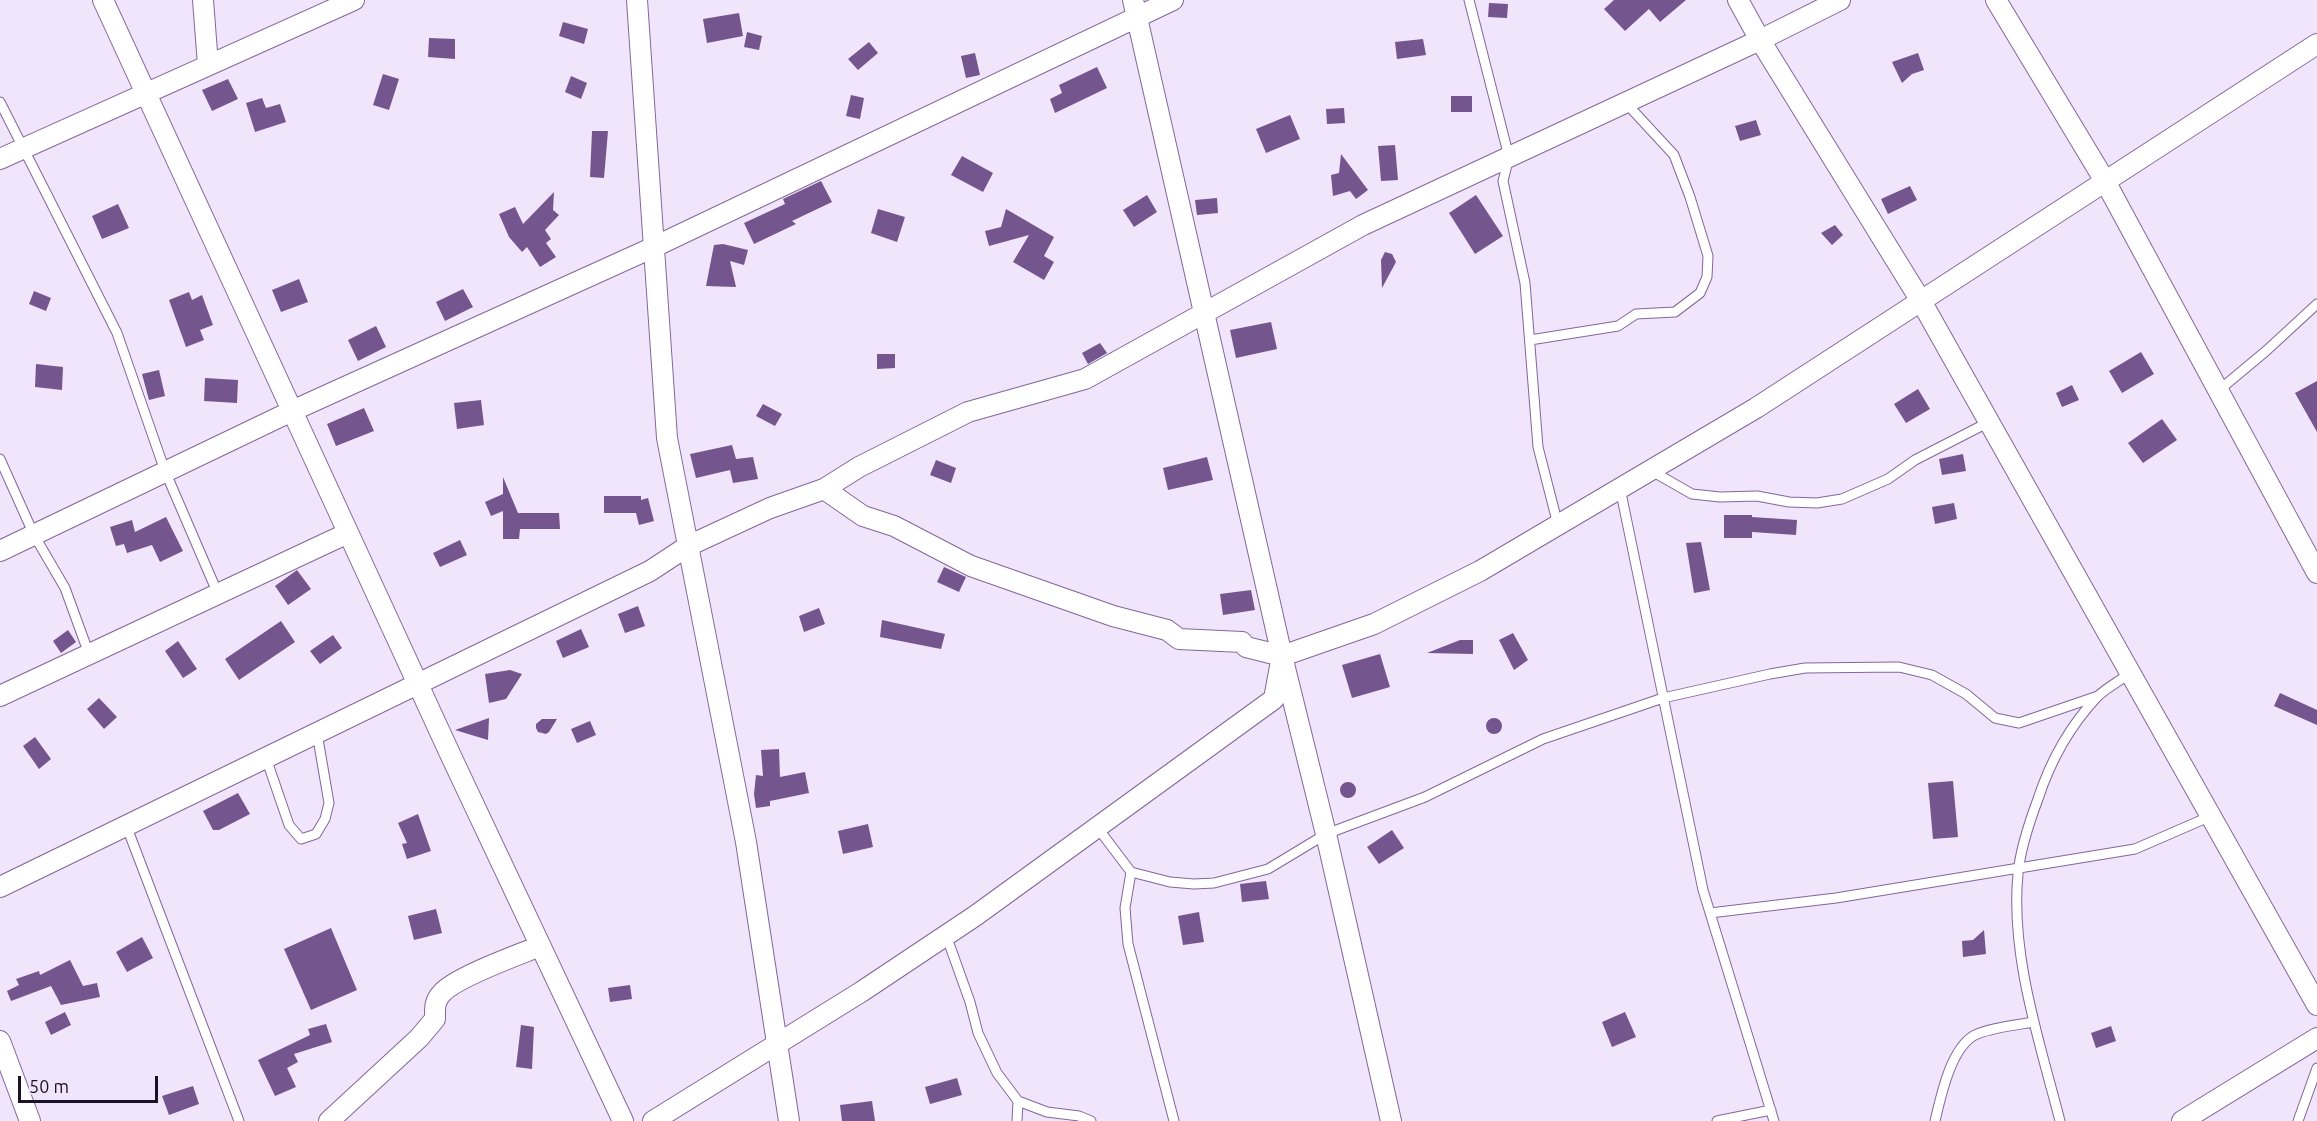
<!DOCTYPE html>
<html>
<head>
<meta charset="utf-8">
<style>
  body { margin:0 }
  #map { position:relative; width:2317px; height:1121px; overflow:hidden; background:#f1e5fc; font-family:Ubuntu,sans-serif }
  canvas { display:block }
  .scale { position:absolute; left:18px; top:1076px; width:140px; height:27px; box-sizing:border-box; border:3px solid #1c1125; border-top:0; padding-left:8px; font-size:18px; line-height:21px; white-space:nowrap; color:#1c1125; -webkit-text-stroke:4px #f1e5fc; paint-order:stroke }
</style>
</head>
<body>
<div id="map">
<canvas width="2317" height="1121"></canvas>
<div class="scale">50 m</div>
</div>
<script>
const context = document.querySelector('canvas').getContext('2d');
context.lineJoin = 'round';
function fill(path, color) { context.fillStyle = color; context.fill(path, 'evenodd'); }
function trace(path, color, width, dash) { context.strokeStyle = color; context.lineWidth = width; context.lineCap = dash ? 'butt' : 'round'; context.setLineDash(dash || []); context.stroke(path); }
fill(new Path2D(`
  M1614,0h72l-26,22 -11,-13 -24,22 -21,-22z
  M1489,3l19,1 -1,14 -19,-1z
  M739,13l4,23 -36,7 -4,-24z
  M563,22l25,7 -4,15 -25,-8z
  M747,32l15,4 -3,14 -15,-3z
  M429,38l26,1v20l-27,-2z
  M1423,39l3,16 -29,4 -2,-17z
  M869,42l9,11 -20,17 -10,-11z
  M975,53l5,22 -14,3 -5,-22z
  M1918,53l6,17 -12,4 -10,9 -10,-21z
  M1097,67l10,21 -52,25 -5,-14 12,-6 -3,-8z
  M383,74l16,5 -10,31 -16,-5z
  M571,76l16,7 -6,16 -16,-7z
  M228,79l10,20 -26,12 -10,-21z
  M851,95l13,3 -4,21 -14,-3z
  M1451,96h21v16h-21z
  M262,98l4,10 14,-4 6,18 -31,10 -9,-29z
  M1344,108l1,15 -18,1 -1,-15z
  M1290,115l10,24 -34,14 -10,-24z
  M1756,120l5,15 -21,6 -5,-15z
  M592,131h16l-4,47 -14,-1z
  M1395,145l3,35 -17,1 -3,-35z
  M1341,154l27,36 -12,9 -6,-8 -17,5 -2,-21 8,-2z
  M962,156l31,17 -10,19 -32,-17z
  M821,181l11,21 -40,19 4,3 -42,20 -10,-21 41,-19 -2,-5z
  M1910,186l7,14 -29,14 -7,-15z
  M554,192l-1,18 6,5 -14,15 6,9 -5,4 10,14 -16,10 -13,-20 -5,5 -13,-15 -10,-23 16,-7 8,17z
  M1147,195l10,17 -23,15 -11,-17z
  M1476,195l27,41 -28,18 -26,-41z
  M1217,198l1,15 -21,2 -2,-15z
  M118,204l11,24 -27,11 -10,-23z
  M878,209l27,8 -8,25 -26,-9z
  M1006,209l48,28 -10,19 10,6 -10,18 -31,-18 16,-27 -40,11 -4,-15 16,-4z
  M1835,225l8,10 -11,10 -11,-12z
  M723,244l25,6 -4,15 -14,-4 6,26 -30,-1 8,-41z
  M1385,252l7,2 4,8 -14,26 -1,-28z
  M299,279l9,23 -27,10 -9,-22z
  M463,289l10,18 -28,14 -9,-19z
  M34,291l17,7 -5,13 -17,-7z
  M189,292l3,8 10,-5 11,30 -13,5 4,10 -18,7 -17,-47z
  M1271,322l6,27 -41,9 -6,-28z
  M376,326l10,21 -28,14 -10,-21z
  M1100,343l7,10 -19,11 -6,-11z
  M2141,352l13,22 -32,19 -13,-22z
  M877,354h18v14l-18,1z
  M36,364l27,3 -1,23 -27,-3z
  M159,370l6,26 -16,4 -7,-26z
  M205,378l33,2 -1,23 -33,-2z
  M2317,381v51l-22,-39z
  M2072,385l7,15 -17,7 -6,-14z
  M1918,389l12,20 -24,14 -12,-19z
  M481,400l3,25 -27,4 -3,-26z
  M763,404l19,10 -7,12 -19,-10z
  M364,408l10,23 -38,15 -9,-22z
  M2162,419l15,21 -34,23 -15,-20z
  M732,445l4,14 17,-2 5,22 -25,4 -3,-13 -34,8 -6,-24z
  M1963,454l3,17 -24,4 -3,-16z
  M1207,457l6,23 -45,10 -5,-22z
  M936,460l20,8 -5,15 -21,-8z
  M503,477l15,36h41l1,16h-40l-1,10h-16v-28l-12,5 -6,-14 18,-8z
  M604,496h37v4l7,-2 6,23 -15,4 -3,-12h-32z
  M1954,503l3,16 -22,5 -3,-17z
  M1724,515h28v2l45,3 -1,15 -44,-3v6h-28z
  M166,517l17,34 -23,11 -8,-17 -25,8 -3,-9 -8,2 -6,-19 22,-7 3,12z
  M460,540l7,15 -27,12 -7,-14z
  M1701,542l9,48 -16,3 -8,-50z
  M944,567l22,10 -7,15 -22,-10z
  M297,570l14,19 -23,16 -13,-19z
  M1251,590l4,20 -32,5 -3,-21z
  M638,606l7,20 -20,7 -7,-19z
  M819,608l6,16 -21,8 -5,-16z
  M882,620l63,14 -4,15 -61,-12z
  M281,621l14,21 -56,38 -14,-21z
  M581,629l8,18 -26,11 -7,-17z
  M68,630l8,12 -15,11 -8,-12z
  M1513,633l15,27 -14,10 -15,-30z
  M333,635l9,13 -22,16 -10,-13z
  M1460,640h13v14l-46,-1z
  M178,641l19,28 -14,9 -18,-27z
  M1380,654l10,33 -38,11 -10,-33z
  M510,670l12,4 -16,25 -17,4 -4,-29z
  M2280,693l37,17v15l-43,-19z
  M99,698l18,19 -13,12 -17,-20z
  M1486 726a8 8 0 1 1 16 0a8 8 0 1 1-16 0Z
  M489,718l-1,22 -33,-10z
  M542,719h15l-8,13 -3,2 -8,-2 -2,-4v-4z
  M590,721l6,14 -19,8 -6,-14z
  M35,737l16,22 -12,10 -16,-23z
  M779,749l1,28 25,-5 4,21 -39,8v5l-14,2 -2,-14 2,-19 7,1 -2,-26z
  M1953,781l5,56 -25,2 -5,-56z
  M1340 790a8 8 0 1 1 16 0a8 8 0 1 1-16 0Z
  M238,793l12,21 -31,16h-6l-10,-19z
  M418,814l13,37 -24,8 -5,-15 5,-1 -9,-20z
  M868,824l5,23 -30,7 -5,-23z
  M1392,830l12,18 -25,16 -12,-17z
  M1266,881l3,18 -27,3 -2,-18z
  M436,909l6,24 -28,7 -6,-24z
  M1199,912l5,30 -21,3 -5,-29z
  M331,928l26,62 -46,20 -27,-61z
  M1984,930l2,24 -23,3 -1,-16 11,-1z
  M142,937l11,21 -26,14 -11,-20z
  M70,960l13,26 14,-3 3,14 -39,8 -10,-19 -40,15 -4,-10 12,-6 -3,-6 23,-8 1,4z
  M630,985l2,14 -22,3 -2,-14z
  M65,1012l6,13 -20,10 -6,-13z
  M1625,1012l11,25 -24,10 -10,-25z
  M326,1024l6,18 -38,12 4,8 -11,6 9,19 -21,9 -17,-36 52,-25 -2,-6z
  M521,1025l13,2 -2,42 -16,-2z
  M2111,1026l5,15 -20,7 -5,-15z
  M957,1078l5,17 -32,9 -5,-17z
  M193,1086l6,18 -30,11 -7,-19z
  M872,1101l3,20h-33l-2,-16z`), '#74558d');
const lane = new Path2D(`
  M1469,0l40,157 -6,24 22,102 13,164 20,78
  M0,102l117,231 48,138 53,123
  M1530,340l88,-14 18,-12 39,-2 25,-19 7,-16 1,-21 -18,-59 -16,-42 -48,-52
  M2218,391l48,-40 51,-47
  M0,459l34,76 31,53 24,66
  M1650,470l42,24 28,3 37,-1 32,6 28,1 25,-4 46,-20 27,-19 74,-38
  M1620,488l83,402 71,231
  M266,758l23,67 12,14 15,-5 9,-15 4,-16 -12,-70
  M126,825l113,296
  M1097,827l34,45 39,10 24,2 20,-1 54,-14 58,-35 99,-37 118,-58 120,-41 107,-24 35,-6 94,-1 33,8 34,19 29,24 24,5 79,-27
  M1131,872l-6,36 3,36 46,177
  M1710,913l126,-15 299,-49 76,-33
  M946,935l24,67 8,31 19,40 21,28 29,11 32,4 12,5
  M1017,1121l1,-20
  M1717,1121l54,-11
  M1935,1121c6,-25 15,-70 38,-85 14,-8 44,-11 61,-14
  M2060,1121c-20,-78 -50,-166 -42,-247 2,-24 11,-51 20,-75 12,-37 32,-73 59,-102 9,-9 23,-16 33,-24
  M2298,1121l19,-53`);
const street = new Path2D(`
  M103,0l348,756 172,365
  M203,0l5,65
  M637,0l30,438 79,404 43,279
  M1133,0l149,656 44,178 65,287
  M1738,0l22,40 161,261 396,704
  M1996,0l109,181 212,392
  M0,159l354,-159
  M824,489l39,27 31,10 77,40 142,50 54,14 12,9 63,3 4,5 36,9 92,-32 106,-53 276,-163 561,-364
  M0,551l292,-140 362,-164 519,-247
  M0,696l348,-163
  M0,887l650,-316 38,-25 82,-38 54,-19 35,-22 109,-55 117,-33 278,-154 397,-185 80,-40
  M0,1041l30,80
  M329,1121l90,-83 16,-19c0,-10 -1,-18 7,-26 14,-16 76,-38 98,-47
  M653,1121l208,-129 114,-76 299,-217 7,-38
  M2182,1121l135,-83`);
trace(lane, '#83669b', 11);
trace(street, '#83669b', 22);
trace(lane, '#fff', 9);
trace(street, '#fff', 20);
</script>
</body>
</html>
